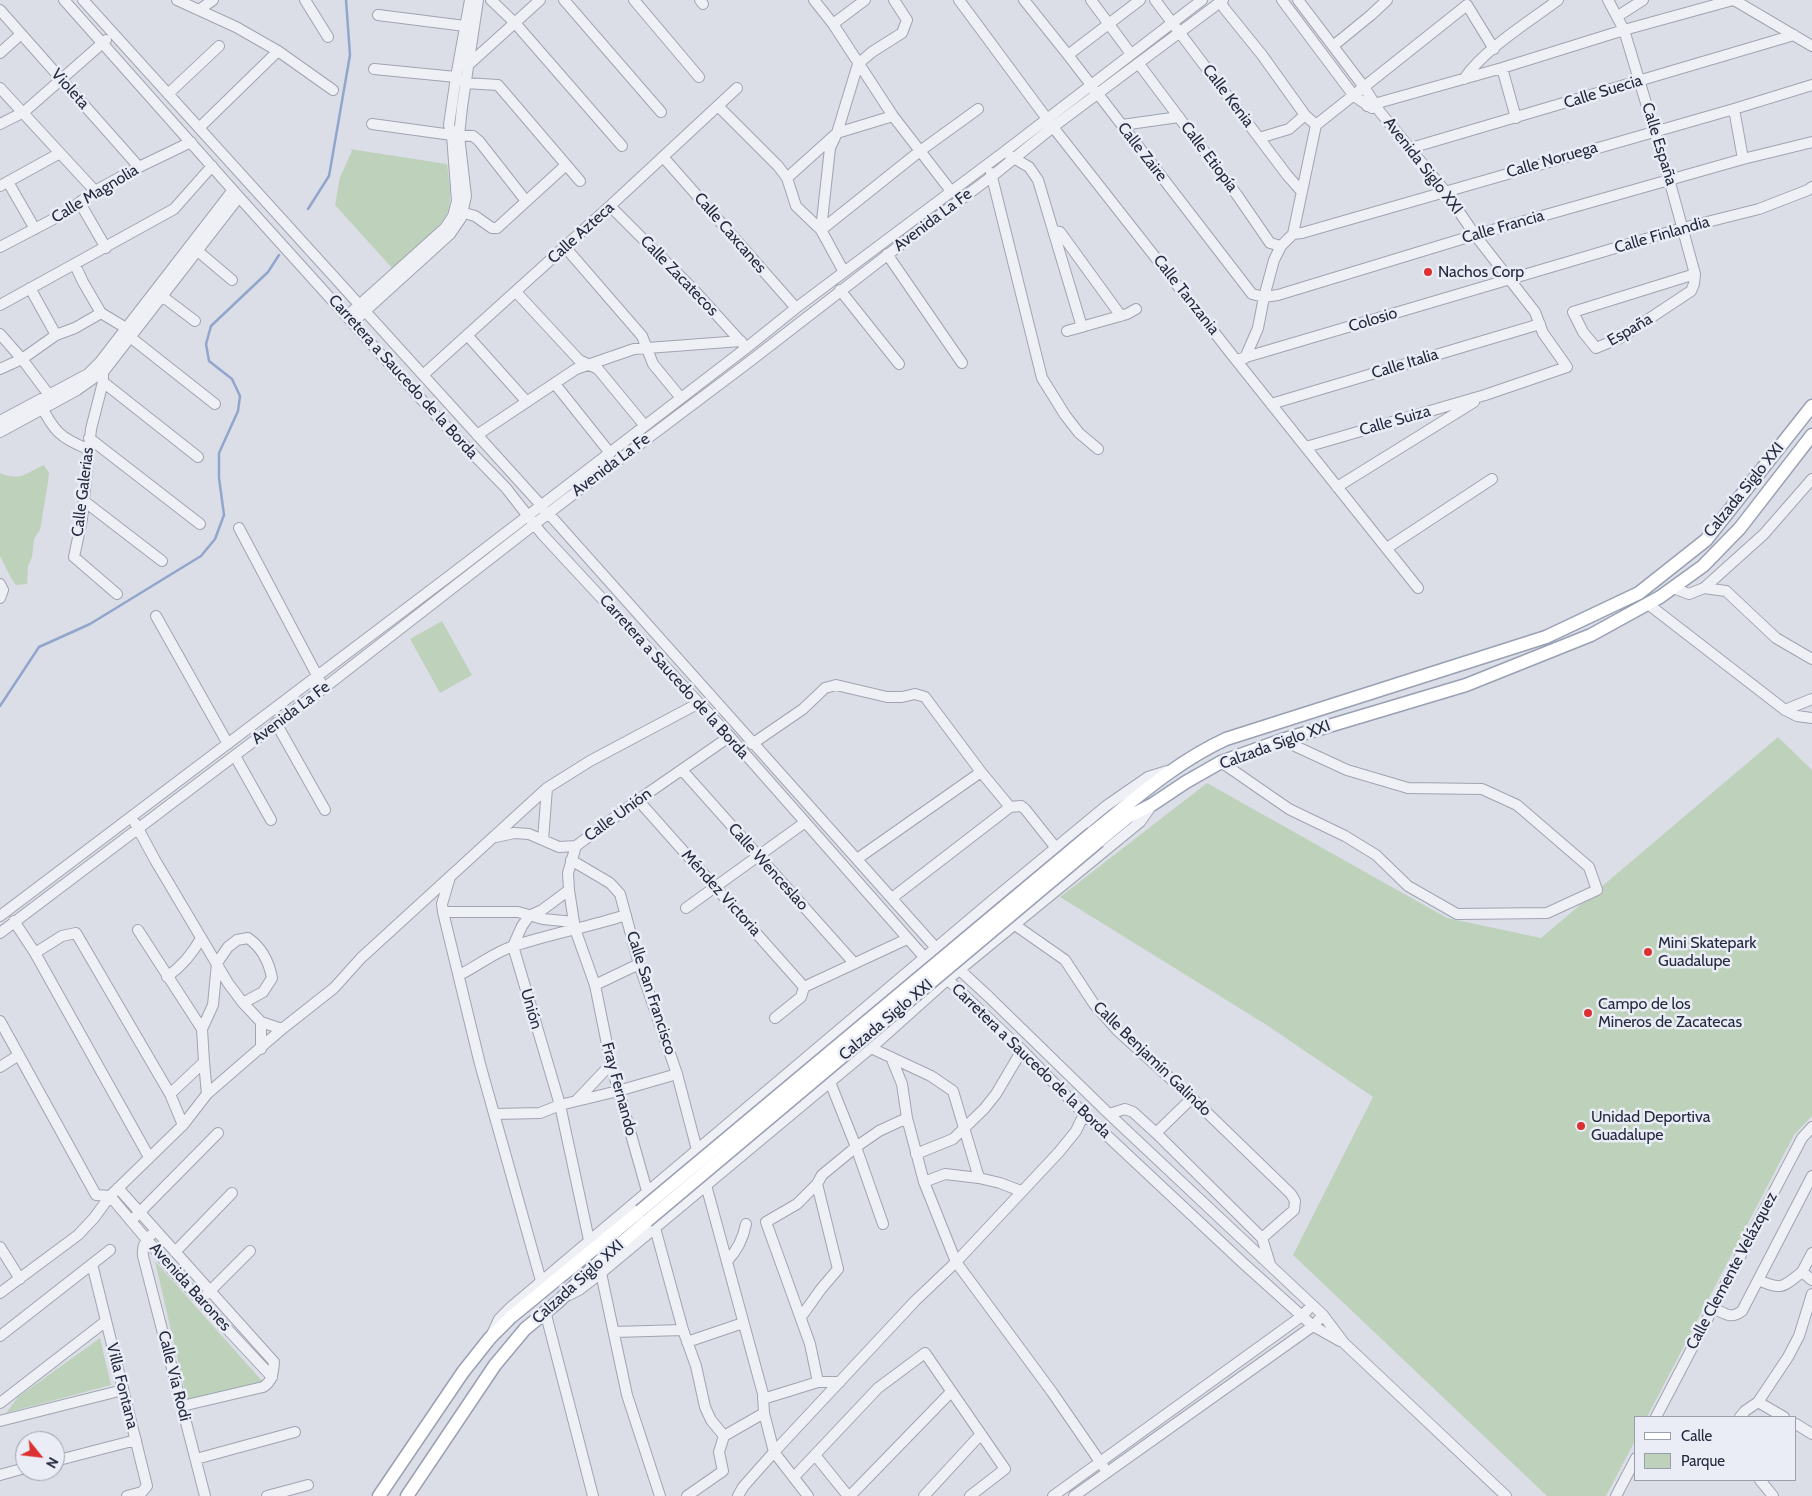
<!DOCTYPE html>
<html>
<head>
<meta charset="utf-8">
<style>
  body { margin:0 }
  #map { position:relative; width:1812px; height:1496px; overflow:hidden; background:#dbdee7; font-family:Cabin,sans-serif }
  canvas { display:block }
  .legend { position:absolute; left:1634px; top:1416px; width:162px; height:65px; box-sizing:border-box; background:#eaedf5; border:1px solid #9b9fac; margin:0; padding:6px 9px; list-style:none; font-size:15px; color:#242a3f }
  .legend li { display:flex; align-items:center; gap:10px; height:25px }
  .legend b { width:25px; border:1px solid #9b9fac }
  .north { position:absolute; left:15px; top:1431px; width:50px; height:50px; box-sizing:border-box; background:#eaedf5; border:1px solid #9b9fac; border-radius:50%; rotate:119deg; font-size:14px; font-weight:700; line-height:20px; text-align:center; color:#242a3f }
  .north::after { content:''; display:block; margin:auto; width:18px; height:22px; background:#dc3132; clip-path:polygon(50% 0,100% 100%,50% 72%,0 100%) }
</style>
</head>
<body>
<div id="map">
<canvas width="1812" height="1496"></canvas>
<ul class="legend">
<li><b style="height:6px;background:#fff"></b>Calle</li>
<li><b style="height:14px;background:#bed2bb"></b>Parque</li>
</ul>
<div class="north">N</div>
</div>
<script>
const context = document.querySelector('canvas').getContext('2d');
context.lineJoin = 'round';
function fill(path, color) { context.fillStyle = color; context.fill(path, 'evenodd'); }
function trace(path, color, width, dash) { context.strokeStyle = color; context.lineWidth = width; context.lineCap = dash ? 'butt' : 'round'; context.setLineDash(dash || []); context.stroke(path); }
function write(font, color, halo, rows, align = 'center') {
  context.font = font + ' Cabin,sans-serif'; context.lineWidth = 5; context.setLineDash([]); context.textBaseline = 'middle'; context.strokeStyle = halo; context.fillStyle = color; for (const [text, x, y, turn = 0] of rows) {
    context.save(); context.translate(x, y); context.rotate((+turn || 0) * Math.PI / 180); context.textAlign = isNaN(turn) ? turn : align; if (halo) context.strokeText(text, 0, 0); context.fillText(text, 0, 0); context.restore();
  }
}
fill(new Path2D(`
  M350,149l97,15c2,15 6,36 0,50 -10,20 -38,39 -55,54l-57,-63 5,-28 12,-26z
  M44,465l5,8 -1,9 -8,48 -6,9 -2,18 -4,9 -1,18 -11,1 -5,-7 -11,-22v-83c21,9 25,0 44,-8z
  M442,621l30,54 -32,18 -30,-54z
  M1778,737l34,33v346l-18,19 -147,282h-11v22l-30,57h-59l-254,-241 80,-158 -108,-73 -205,-127 147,-114 240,135 94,20z
  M155,1261l108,121 -76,18z
  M100,1338l11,47 -105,28 12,-16z`), '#bed2bb');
trace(new Path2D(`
  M308,209l21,-33 21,-121 -4,-55
  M0,706l39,-59 51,-23 111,-68 14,-17 9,-24 -5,-37v-25l19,-42 2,-15 -8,-17 -23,-18 -3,-17 5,-18 57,-54 11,-17`), '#92a6cc', 2.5);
const minor = new Path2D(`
  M64,0l175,197 201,223 66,68 36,46 182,196 201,228 97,92 62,64 159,149 70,63 27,15
  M83,0l466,514 387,434 53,49 120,117 214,201 21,28 162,153
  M177,0l59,27 42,24 55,39
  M305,0l23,37
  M491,0l24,23 107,123
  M564,0l97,112
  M634,0l65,77
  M700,0l3,4
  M814,0l19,24
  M865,0l-32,24 60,92 58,75
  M959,0l94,127 183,233 182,228
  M1024,0l44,55 184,239 12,3 14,-2 197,-60 268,-76
  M1091,0l40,54
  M1155,0l132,175 15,17
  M1282,0l72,96 18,12
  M1298,0l66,87 16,25 65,79 30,44 60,77 8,21 24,34 -82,28 -179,52
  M1608,0l16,30 45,149 26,95 -1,10 -3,7 -71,47 -24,10 -13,-16 -10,-20 122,-38
  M1734,0l78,46
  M1221,2l3,6 38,47 43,60 11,10
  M0,10l139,157
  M199,10l14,-10
  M378,15l87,11 4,4
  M1618,16l25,-16
  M1333,46l38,-31 16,-15
  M0,53l21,-19
  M1068,55l72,-55
  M1139,64l98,131 33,48 11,3
  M467,66l73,-66
  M1502,68l14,50
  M374,69l82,8 9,6 33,2 82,96
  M1464,79c19,-29 66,-58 94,-79
  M0,88l95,103
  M168,94l51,-48
  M718,106l60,60 9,12 9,28 25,24
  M1367,106l135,-38 122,-38 109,-30
  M1734,109l9,50 69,-17
  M0,124l24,-12 82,-72
  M372,124l80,11 21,1 6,5 47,60
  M1122,125l57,-8
  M1316,125l151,-120 27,44
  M199,128l79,-77
  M1259,138l30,-9 16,-14
  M1411,148l383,-113
  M1010,156l19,11 9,13 44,147
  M664,158l132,150
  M991,173l51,205 23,37 14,18 19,16
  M787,178l50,-45 56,-17
  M8,182l27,47
  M0,186l60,-33
  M80,203l26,45
  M610,206l84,84 49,54
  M457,211l18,5 17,12h5l69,-63
  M821,230l9,-82 7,-15 21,-69 14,-12 30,-19 5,-13 -13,-20
  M1054,231l6,1 61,84
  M1293,234l9,-1 432,-124 78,-24
  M0,247l65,-34 30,-22 44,-24 52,-25
  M193,247l39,33
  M565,247l77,89 11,28 28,34
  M887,254l75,109
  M844,272l-23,-42 99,-79 58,-42
  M30,288l26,47
  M840,290l59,74
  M516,292l63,68 19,9 47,57
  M158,293l37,28
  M0,305l174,-96 38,-43
  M101,313l25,15
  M347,316l98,-88 8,-12 4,-15 -5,-66 -3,-10 7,-48 14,-77
  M353,322l97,-88 11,-16 5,-22 -7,-60 3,-29 16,-107
  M1067,331l60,-17 9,-5
  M125,333l90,71
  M0,334l22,25 30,40
  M467,335l60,67
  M1245,358l13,-30 6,-31 10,-37 7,-14 12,-12 23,-109
  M1236,360l447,-132 76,-19 49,-19 4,-3
  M103,368v14l-12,47 -9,90 -8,38 43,37
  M0,369l22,-10 34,-24 19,-7 26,-15 -18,-31 -8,-17
  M423,375l187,-169 127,-118
  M103,382l95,75
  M555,384l55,69
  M40,404c14,27 20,34 48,45
  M1271,404l269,-80
  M0,421l88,-47 12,-12 133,-172
  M0,432l77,-42 27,-19 135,-174
  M477,435l99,-66 58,-20 107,-8
  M89,438l111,86
  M1337,487l137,-85
  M84,501l78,60
  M239,528l81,153
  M1387,548l105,-69
  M0,584l3,6 -3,8
  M1673,588l16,6 15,-6 22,3 50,47 36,21
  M1704,588l60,-54 48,-55
  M1648,604l137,106 12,6 15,2
  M156,616l72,128
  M1785,710l27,-11
  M276,723l49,87
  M752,744l51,-35 22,-21 11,-3 51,12h15l13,-3 10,3 56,75 29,35 11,-1 4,3 31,39
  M235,756l36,64
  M1221,762l68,47 56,27 31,19 32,31 49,28 90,-1 50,-23 -8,-23 -72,-62 -35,-16 -74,-1 -61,-18 -65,-30
  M682,770l172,193
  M638,800l166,187
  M135,823l20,37 73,123 15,20 18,19 21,7
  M496,837l18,-4 15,1 30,13 17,-1 62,-46 91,-63
  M543,840l4,-52
  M576,846l-8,27 1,17 -27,20 -13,6 -7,10 -9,20 47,159 29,135
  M857,859l124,-87
  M571,860l39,23 10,11 19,70 38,110 20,76
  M450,877l-8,27 1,8 37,152 61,217
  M569,890l6,39 20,56 16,79 36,127
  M892,898l118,-91
  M686,908l118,-85
  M443,912h75l25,7 31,3
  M0,916l452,-342 293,-225 51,-41 208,-156 198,-152
  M14,921l21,32 114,204
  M1015,925l50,35 29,44 23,26 75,68 99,96 4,7 -1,9 -32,28 8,26
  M138,930l64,99
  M0,933l324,-245 239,-186 186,-140 159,-123 83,-62 62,-50 170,-127
  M35,953l27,-17 14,-3 94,161 13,31
  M459,975c19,-9 35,-23 55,-29 36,-12 75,-19 112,-31
  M167,977c15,-11 25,-22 34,-39
  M595,985l44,-21
  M775,1018l26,-21 3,-10 103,-48
  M0,1021l96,174 14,1 65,77 97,104
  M871,1048l60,28 22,15 26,87
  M261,1049v-27
  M891,1057l11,27 5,34 17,64 32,80 96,130 55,80
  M204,1062l-2,-33 11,-24 4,-42 11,-16 9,-7 11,-2c13,9 21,24 24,40l-9,14 -20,11
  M0,1067l19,-12
  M830,1082l26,65 27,77
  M170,1094l34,-32 3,32
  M576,1101l35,-37
  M495,1114l45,-1 20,-8 58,-14 59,-17
  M1109,1114l16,-5 8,3 23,21 106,105
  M1156,1133l36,-35
  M916,1154l37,-15 31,-30 12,-15 26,-44
  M924,1182l21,-8 34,4 21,5 21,8
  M706,1185l57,209 1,19 10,39 34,44
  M118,1188l156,174c-1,10 -1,19 -11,25l-81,19
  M135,1217l83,-84
  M655,1228l28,102 13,36 9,41 6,13 13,16
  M151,1235c-7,6 -9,12 -8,21l62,240
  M0,1247l20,32
  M175,1252l57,-59
  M727,1261c11,-11 16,-22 19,-37
  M92,1264l55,222 -5,6 -15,4
  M1802,1272l10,-19
  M601,1273l26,122 33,101
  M1758,1280c24,10 24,8 44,-8l10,8
  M0,1293l78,-58 16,-17 16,-22 73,-71 24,-31 75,-65 52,-41 27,-30 186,-170 43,-27 109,-58
  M207,1294l43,-43
  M569,1295l10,-5 22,-17 270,-225 76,-68 193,-158 12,-17
  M1713,1308c12,5 17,12 29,3l70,-135
  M545,1311l48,185
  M801,1317l20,-28 17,-20 -21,-85
  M614,1332l69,-2
  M492,1334l7,-15 12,-12 478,-404 117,-97 42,-29 19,-6
  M0,1336l110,-86
  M687,1342l56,-19
  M818,1382l-8,-38 -44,-122 31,-18 20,-20 5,-9 34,-28 23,-16 28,-13
  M763,1399l55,-17h22
  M1758,1402l26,15
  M0,1403l106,-82
  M1656,1417l146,-279 10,-11
  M1740,1417l5,-6 13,-9 30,-45 11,-21 13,-42
  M0,1421l123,-31
  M1796,1424l16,10
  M815,1455l33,41
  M196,1459l99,-27
  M55,1461l81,-21
  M0,1475l25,-7
  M794,1477l84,-89 47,-35 80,116 -35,27
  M1760,1480l13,16
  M267,1496l41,-11
  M687,1496l36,-25 -4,-19 5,-16 40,-23
  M738,1496l5,-9 31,-35 141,-151 41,-39 103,-110 17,-21 8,-17
  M850,1496l101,-104
  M924,1496l57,-62
  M1053,1496l249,-180 10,-11
  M1074,1496l239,-170 10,-11
  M1616,1496l20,-38`);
const major = new Path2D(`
  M1092,833c43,-34 84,-71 134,-94l320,-102 93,-44 67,-53 106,-134
  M1099,841l29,-24 25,-13 33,-22 35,-20 61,-22 184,-55 125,-50 69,-38 43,-31 37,-38 72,-93
  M379,1496l84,-124 27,-34 21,-21 129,-106
  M407,1496l88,-131 30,-36 34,-28 42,-41 46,-39`);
trace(minor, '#a0a4b1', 12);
trace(major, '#99a0b4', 15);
trace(minor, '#eef0f5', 10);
trace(major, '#fff', 12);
const majorBridge = new Path2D(`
  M640,1211l452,-378
  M647,1221l452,-380`);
trace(majorBridge, '#99a0b4', 15, []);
trace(majorBridge, '#fff', 12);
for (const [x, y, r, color] of [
  [1428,272,5,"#dc3132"],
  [1648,952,5,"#dc3132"],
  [1588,1013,5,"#dc3132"],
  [1581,1126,5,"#dc3132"]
]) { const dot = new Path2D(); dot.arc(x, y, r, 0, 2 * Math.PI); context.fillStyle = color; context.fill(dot); trace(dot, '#eaedf5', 2); }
write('16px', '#242a3f', '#eaedf5', [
  ["Violeta",70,89,48],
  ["Calle Suecia",1603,92,-17],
  ["Calle Kenia",1228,96,53],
  ["Calle España",1659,144,73],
  ["Calle Zaire",1142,152,52],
  ["Calle Etiopía",1209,157,53],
  ["Calle Noruega",1552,160,-16],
  ["Avenida Siglo XXI",1423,166,52],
  ["Calle Magnolia",95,194,-31],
  ["Avenida La Fe",933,220,-37],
  ["Calle Francia",1503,227,-16],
  ["Calle Azteca",581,233,-42],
  ["Calle Caxcanes",730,233,49],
  ["Calle Finlandia",1662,235,-16],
  ["Calle Zacatecos",679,276,46],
  ["Calle Tanzania",1186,295,52],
  ["Colosio",1373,320,-17],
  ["España",1630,330,-30],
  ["Calle Italia",1405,364,-17],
  ["Carretera a Saucedo de la Borda",403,377,48],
  ["Calle Suiza",1395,421,-16],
  ["Avenida La Fe",611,465,-37],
  ["Calzada Siglo XXI",1744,490,-51],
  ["Calle Galerias",83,492,-83],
  ["Carretera a Saucedo de la Borda",674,677,48],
  ["Avenida La Fe",291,713,-37],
  ["Calzada Siglo XXI",1275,745,-20],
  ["Calle Unión",618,815,-36],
  ["Calle Wenceslao",768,867,48],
  ["Méndez Victoria",721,893,48],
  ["Calle San Francisco",651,993,72],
  ["Unión",531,1009,74],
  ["Calzada Siglo XXI",886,1020,-40],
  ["Calle Benjamín Galindo",1152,1059,44],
  ["Carretera a Saucedo de la Borda",1031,1061,44],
  ["Fray Fernando",619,1089,75],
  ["Calle Clemente Velázquez",1732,1271,-62],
  ["Calzada Siglo XXI",578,1282,-42],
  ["Avenida Barones",190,1287,48],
  ["Calle Vía Rodi",174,1376,76],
  ["Villa Fontana",122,1386,76]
]);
write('16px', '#242a3f', '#eaedf5', [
  ["Nachos Corp",1438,272],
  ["Mini Skatepark",1658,943],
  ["Guadalupe",1658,961],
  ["Campo de los",1598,1004],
  ["Mineros de Zacatecas",1598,1022],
  ["Unidad Deportiva",1591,1117],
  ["Guadalupe",1591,1135]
], 'left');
</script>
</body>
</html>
